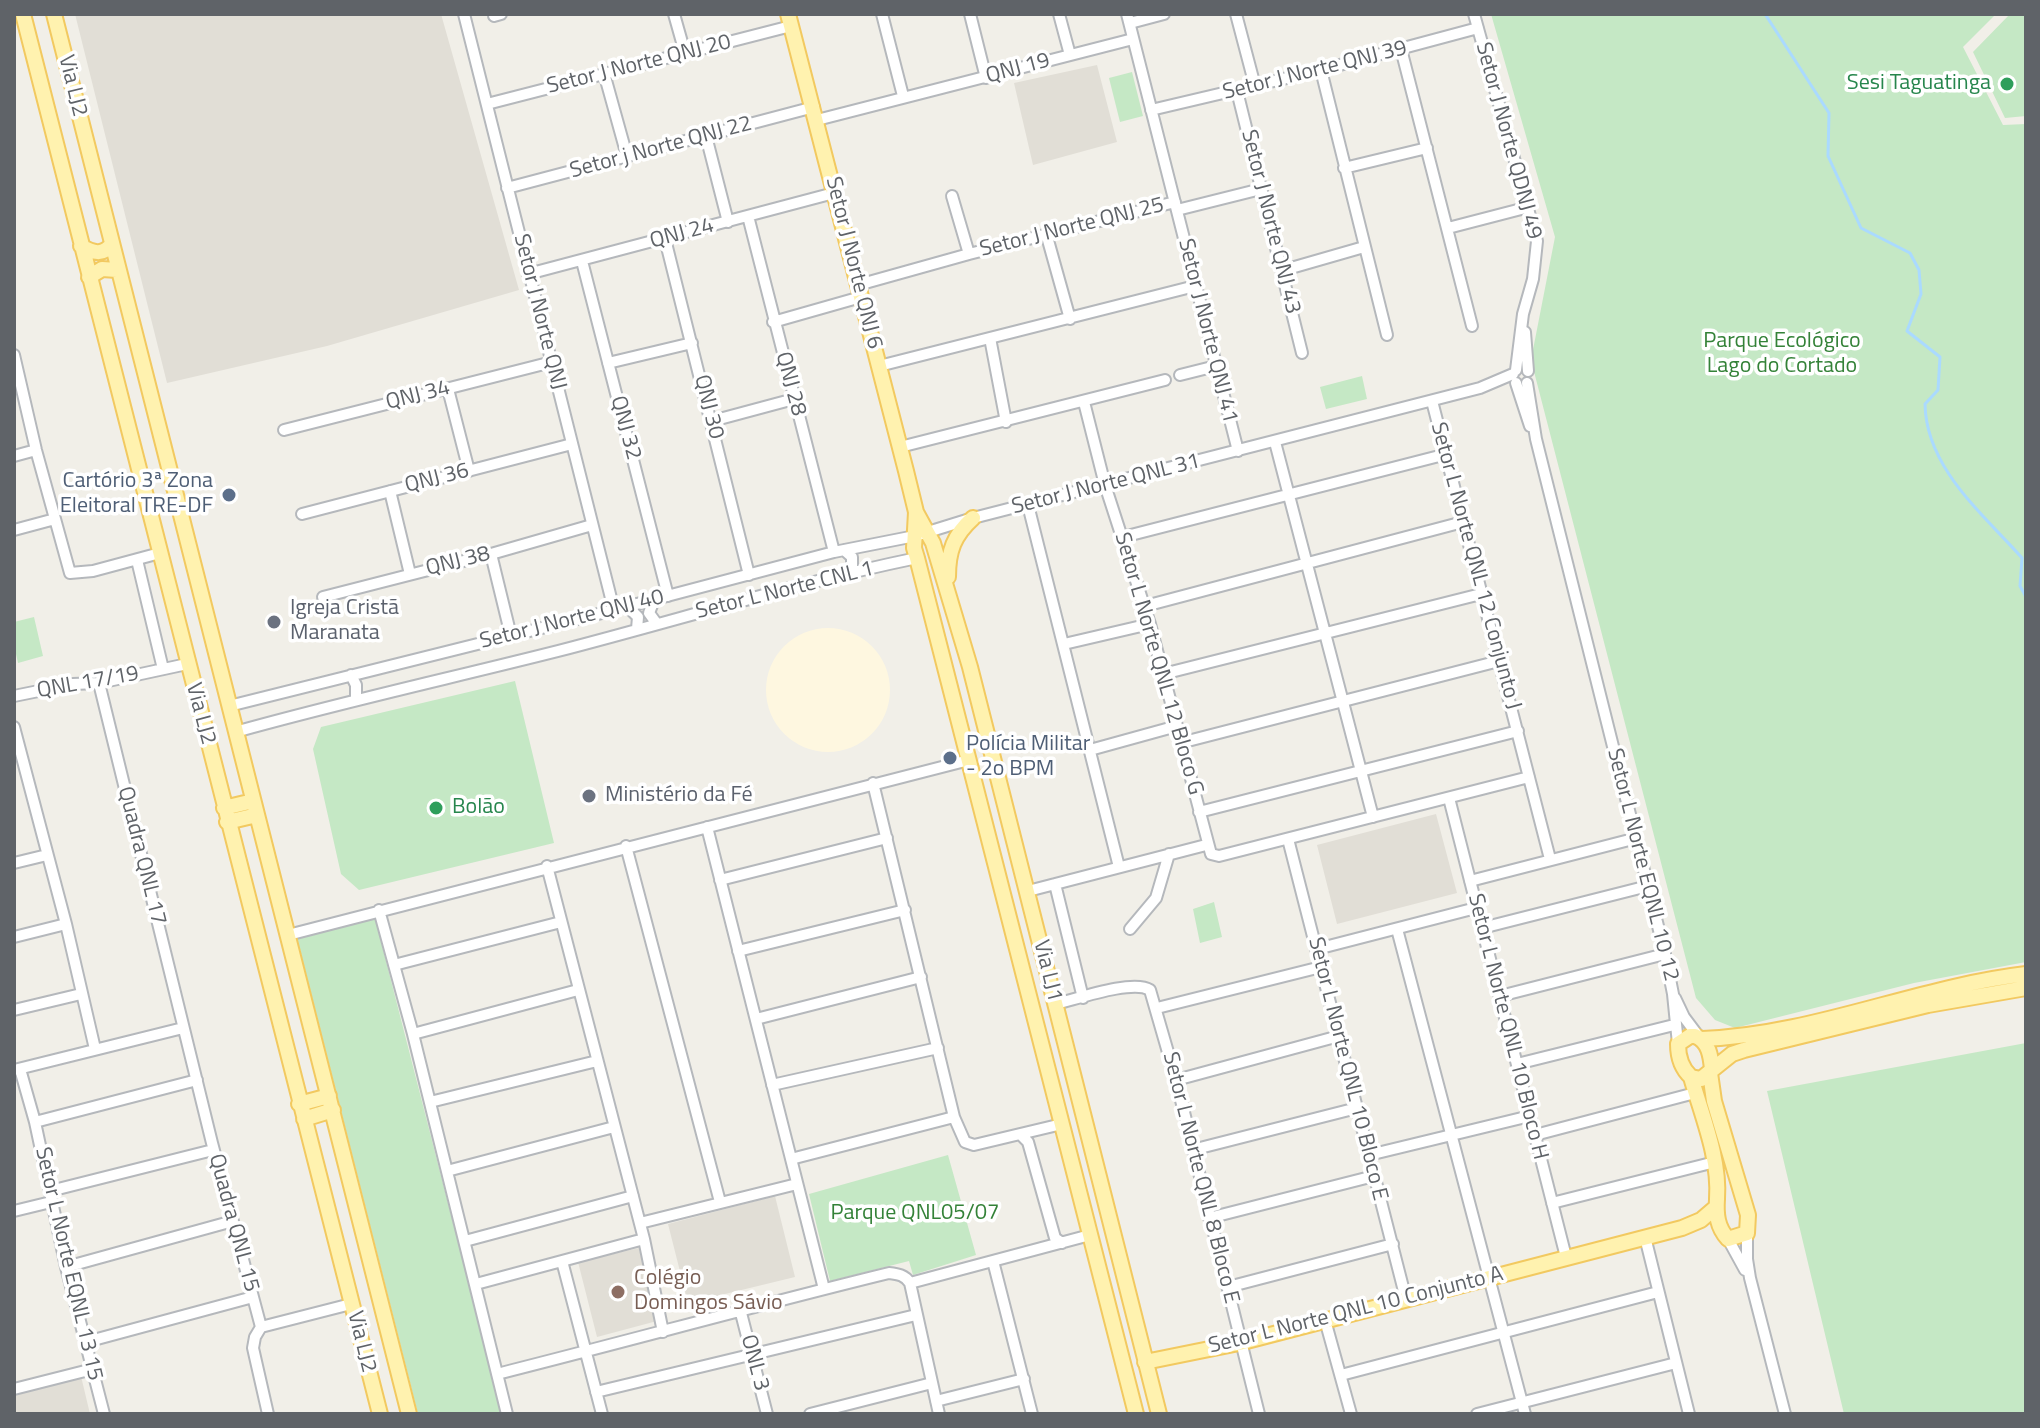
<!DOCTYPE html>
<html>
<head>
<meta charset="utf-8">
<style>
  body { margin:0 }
  #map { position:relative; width:2040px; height:1428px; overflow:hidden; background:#f1efe8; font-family:"Titillium Web",sans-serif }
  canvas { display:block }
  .frame { position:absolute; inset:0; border:16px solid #5f6368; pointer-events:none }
</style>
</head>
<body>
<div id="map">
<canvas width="2040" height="1428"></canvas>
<div class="frame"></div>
</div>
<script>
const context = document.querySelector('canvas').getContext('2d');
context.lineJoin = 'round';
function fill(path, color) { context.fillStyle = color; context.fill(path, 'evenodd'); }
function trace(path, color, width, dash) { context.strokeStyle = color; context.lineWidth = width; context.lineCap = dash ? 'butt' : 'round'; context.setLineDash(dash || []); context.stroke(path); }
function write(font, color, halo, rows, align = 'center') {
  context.font = font + ' "Titillium Web",sans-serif'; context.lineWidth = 7; context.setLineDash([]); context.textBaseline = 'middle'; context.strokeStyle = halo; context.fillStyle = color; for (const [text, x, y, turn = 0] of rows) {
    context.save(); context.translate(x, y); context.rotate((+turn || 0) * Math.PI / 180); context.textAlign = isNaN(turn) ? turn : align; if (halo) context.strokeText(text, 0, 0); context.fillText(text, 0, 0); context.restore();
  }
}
fill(new Path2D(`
  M766 690a62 62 0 1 1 124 0a62 62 0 1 1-124 0Z`), '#fef7e0');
fill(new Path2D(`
  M75,14h366l78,276 -192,56 -160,37z
  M1097,65l20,77 -84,23 -19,-82z
  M1436,814l21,79 -120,31 -20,-79z
  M775,1196l20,81 -107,26 -20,-79z
  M639,1248l18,73 -60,16 -19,-75z
  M80,1372l10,42h-76v-24z`), '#e1ded6');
fill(new Path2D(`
  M1491,14h505l-33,33 40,78 23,-1v838l-112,21 -179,45 -20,-8 -19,-22 -165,-638 24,-123z
  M2010,14h16v102l-21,2 -32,-66z
  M1132,72l11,44 -23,6 -11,-44z
  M1362,376l5,23 -41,10 -6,-22z
  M34,617l9,39 -25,7 -4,-18v-23z
  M515,681l39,162 -195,47 -18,-16 -28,-125 8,-22z
  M1214,902l8,35 -22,6 -7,-34z
  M375,918l127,496h-84l-121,-476z
  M2026,1043v371h-182l-77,-323z
  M948,1155l28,100 -63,20 -4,-14 -79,20 -21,-87z`), '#c5e8c5');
trace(new Path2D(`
  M1765,14l64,99 -1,43 33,72 49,25 9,17 2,24 -14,37 33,26 -2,33 -13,14c1,64 58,110 97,154l-2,28 6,11`), '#aadaff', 3);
const minor = new Path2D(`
  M464,14l150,596
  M674,14l11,39
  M882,14l21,82
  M970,14l16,64
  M1059,14l11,41
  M1127,14l111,437
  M1236,14l19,72
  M1474,14l63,227 -4,38 -10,35 -7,56
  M494,16l7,-2
  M1130,23l34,-9
  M1401,49l71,277
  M1321,70l66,265
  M604,73l23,83
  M1237,91l65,262
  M487,104l304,-78
  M1151,110l170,-40 157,-42
  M817,120l316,-81
  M706,136l22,86
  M1344,168l83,-20
  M507,188l307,-81
  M952,196l17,58
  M1177,210l84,-21
  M748,216l86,336
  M1448,228l81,-21
  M1046,233l24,86
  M665,239l84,336
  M582,261l86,335
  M1284,270l80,-23
  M528,274l306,-81
  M858,285l111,-31 206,-52
  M773,322l88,-25
  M1525,332l3,39
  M990,338l16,84
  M14,355l22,95 34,123 23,-2 67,-18
  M608,363l84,-20
  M879,366l316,-80
  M1180,375l36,-9
  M1516,383l14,43
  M1527,383l9,56 129,515 8,40 5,50
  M448,389l21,82
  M1432,401l118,458
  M1084,402l21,83 45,139 61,230 8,2 310,-79
  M712,421l82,-22
  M284,430l268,-68
  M1275,442l98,375
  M900,447l265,-67
  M14,456l22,-6
  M390,491l20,83
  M1028,505l91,362
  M302,514l270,-70
  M14,530l41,-11
  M1123,537l324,-83
  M844,550l8,7v15
  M491,554l20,82
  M137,560l26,109
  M323,597l168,-43 101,-29
  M654,600l-5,13 8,11
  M1145,606l318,-84
  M628,607l10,10 -1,12
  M1064,644l86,-20
  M1163,674l318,-80
  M351,675l5,10v14
  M99,683l113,460 49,184 90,-23
  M14,696l59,-12 26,-1 88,-19
  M229,706l385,-96 220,-58 81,-16 58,-18 507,-130 33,-14
  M14,727l52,197 29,125
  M235,732c107,-30 216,-54 323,-81 120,-31 238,-68 359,-93
  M1180,743l319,-82
  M1090,750l87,-24
  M873,783l81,334 11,25 9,3 88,-21
  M1449,798l117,459
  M1199,812l319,-81
  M707,827l117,462
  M1288,839l118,460
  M626,846l94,356
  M14,863l33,-8
  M547,866l97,373 19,93
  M720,880l167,-42
  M1470,881l167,-43
  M1055,884l28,114
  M1028,891l178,-46
  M379,910l34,124 94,380
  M1482,928l166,-42
  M1130,929l26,-31 13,-44
  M1397,929l128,485
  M288,935l681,-175
  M14,937l52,-13
  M1317,949l159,-41
  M738,951l167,-41
  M394,965l167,-43
  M1500,996l165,-42
  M1675,998l9,19 15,20
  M1056,1004c21,-5 77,-25 94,-14l26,90 83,334
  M1157,1008l164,-41
  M14,1010l67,-16
  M756,1019l165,-42
  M413,1034l165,-44
  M1517,1064l157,-39
  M20,1069l15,53 31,145 38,147
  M14,1070l169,-42
  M1176,1080l163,-44
  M772,1085l166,-37
  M430,1102l167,-41
  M35,1122l162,-42
  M1021,1135l7,7 27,96 7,5
  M1535,1135l160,-42
  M1192,1150l165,-42
  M1369,1155l161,-39
  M791,1159l163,-42
  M447,1171l167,-44
  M50,1191l163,-41
  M1552,1203l163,-41
  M14,1211l37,-9
  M1209,1218l165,-42
  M640,1223l157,-39
  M1747,1233v26l3,19 35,136
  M1645,1237l44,177
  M1728,1239l17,31
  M465,1241l168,-45
  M562,1261l40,153
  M993,1261l39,153
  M66,1267l167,-46
  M910,1283l180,-48
  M476,1284l168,-45
  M1228,1287l165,-43
  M741,1313l26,101
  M1325,1320l26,94
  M261,1327l-6,10 -2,11 15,66
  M86,1342l167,-45
  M497,1374c131,-33 261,-69 392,-101 9,1 16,2 21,10l29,131
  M1341,1375l317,-83
  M14,1389l79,-20
  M596,1392l320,-77
  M936,1401l88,-22
  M810,1414l122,-31
  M1477,1414l199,-51`);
const major = new Path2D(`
  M23,14l357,1400
  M54,14l355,1400
  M788,14l118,457 10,41 -2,36 3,10 219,856
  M81,246c12,7 22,10 31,-2
  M89,277l13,-8 15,1
  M916,512l17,31 37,124 189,747
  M948,577c0,-26 6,-42 25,-59
  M224,808l29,-7
  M227,822l30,-7
  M1702,1039c111,-4 214,-52 324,-65
  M1712,1070l20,-16 12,-4 184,-45 98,-17
  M1691,1077l10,2 11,-9c-1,-13 -3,-29 -17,-34h-5l-12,8c0,13 3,24 13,33 11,39 29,81 26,122 -1,15 0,28 11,40l19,-6 1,-18 -34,-114 -4,-28
  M299,1104l30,-8
  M304,1119l29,-9
  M1145,1362l94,-19 443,-115 19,-8 14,-12`);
trace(minor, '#b5b8bc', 14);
trace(major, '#f2c960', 18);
trace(minor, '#fff', 10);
trace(major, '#fff2af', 14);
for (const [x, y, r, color] of [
  [2007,84,8,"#2e9e5b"],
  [229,495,8,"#5c6f8a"],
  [274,622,8,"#6b7280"],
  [950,758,8,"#5c6f8a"],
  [589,796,8,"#6b7280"],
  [436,808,8,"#2e9e5b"],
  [618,1292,8,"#8d6e63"]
]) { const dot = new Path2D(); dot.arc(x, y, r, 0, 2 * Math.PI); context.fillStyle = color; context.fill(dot); trace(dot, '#fff', 3); }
write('22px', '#5f6368', '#fff', [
  ["Setor J Norte QNJ 20",639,65,-14],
  ["QNJ 19",1018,69,-15],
  ["Setor J Norte QNJ 39",1315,71,-14],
  ["Via LJ2",72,86,76],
  ["Setor J Norte QDNJ 49",1508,141,75],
  ["Setor j Norte QNJ 22",661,148,-15],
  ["Setor J Norte QNJ 43",1270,222,76],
  ["Setor J Norte QNJ 25",1072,228,-14],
  ["QNJ 24",682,234,-15],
  ["Setor J Norte QNJ 6",853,263,76],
  ["Setor J Norte QNJ",539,312,76],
  ["Setor J Norte QNJ 41",1207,331,76],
  ["QNJ 28",790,384,75],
  ["QNJ 34",418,396,-14],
  ["QNJ 30",708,407,76],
  ["QNJ 32",625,428,75],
  ["QNJ 36",437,479,-14],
  ["Setor J Norte QNL 31",1106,485,-14],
  ["QNJ 38",458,562,-14],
  ["Setor L Norte QNL 12 Conjunto J",1475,566,75],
  ["Setor L Norte CNL 1",785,591,-14],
  ["Setor J Norte QNJ 40",572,620,-14],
  ["Setor L Norte QNL 12 Bloco G",1158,664,74],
  ["QNL 17/19",88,683,-10],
  ["Via LJ2",200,714,75],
  ["Quadra QNL 17",141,856,76],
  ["Setor L Norte EQNL 10 12",1642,865,76],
  ["Via LJ1",1047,971,76],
  ["Setor L Norte QNL 10 Bloco H",1507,1027,76],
  ["Setor L Norte QNL 10 Bloco E",1347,1069,76],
  ["Setor L Norte QNL 8 Bloco E",1200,1178,76],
  ["Quadra QNL 15",233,1223,75],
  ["Setor L Norte EQNL 13 15",68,1264,77],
  ["Setor L Norte QNL 10 Conjunto A",1356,1311,-14],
  ["Via LJ2",361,1342,76],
  ["ONL 3",754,1363,75]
]);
write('22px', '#27864d', '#fff', [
  ["Sesi Taguatinga",1991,84],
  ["Bolão",452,808,"left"]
], 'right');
write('22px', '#348238', '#fff', [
  ["Parque Ecológico",1782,342],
  ["Lago do Cortado",1782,367],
  ["Parque QNL05/07",915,1214]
]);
write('22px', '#4e5e75', '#fff', [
  ["Cartório 3ª Zona",213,482],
  ["Eleitoral TRE-DF",213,507],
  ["Polícia Militar",966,745,"left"],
  ["- 2o BPM",966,770,"left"]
], 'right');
write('22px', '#5b616d', '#fff', [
  ["Igreja Cristã",290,609],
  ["Maranata",290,634],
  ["Ministério da Fé",605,796]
], 'left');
write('22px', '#785e54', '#fff', [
  ["Colégio",634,1279],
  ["Domingos Sávio",634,1304]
], 'left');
</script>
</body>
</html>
